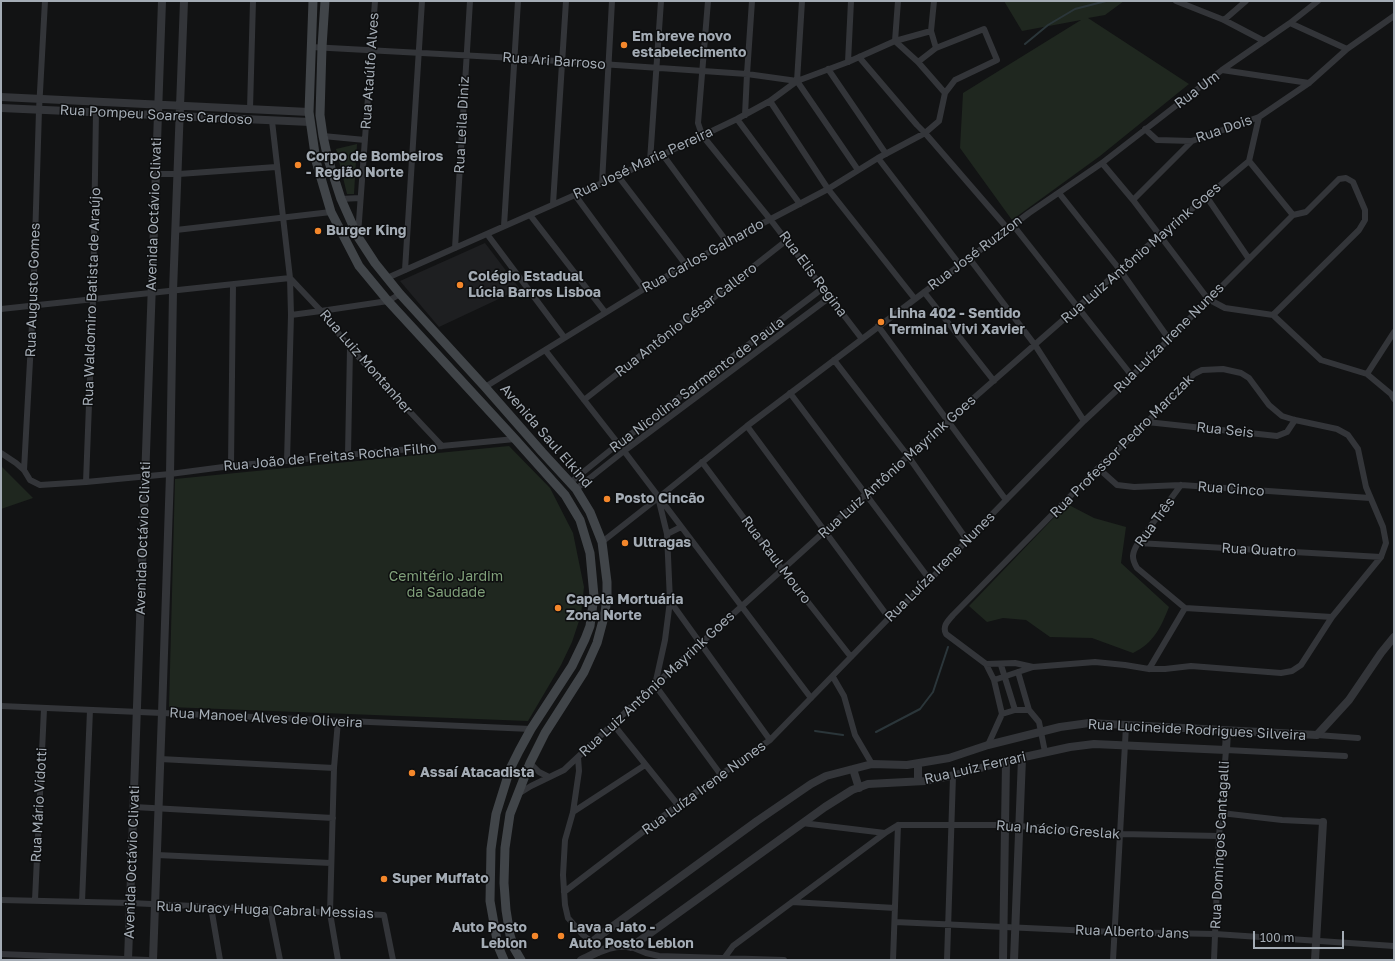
<!DOCTYPE html>
<html>
<head>
<meta charset="utf-8">
<style>
  body { margin:0 }
  #map { position:relative; width:1395px; height:961px; overflow:hidden; background:#121314; font-family:"Golos Text",sans-serif }
  canvas { display:block }
  .frame { position:absolute; inset:0; border:2px solid #a4acb5; pointer-events:none }
  .scale { position:absolute; left:1253px; top:931px; width:91px; height:18px; box-sizing:border-box; border:2px solid #a4acb5; border-top:0; padding-left:5px; font-size:12px; line-height:14px; white-space:nowrap; color:#a4acb5; -webkit-text-stroke:3px #0d0e0f; paint-order:stroke }
</style>
</head>
<body>
<div id="map">
<canvas width="1395" height="961"></canvas>
<div class="frame"></div>
<div class="scale">100 m</div>
</div>
<script>
const context = document.querySelector('canvas').getContext('2d');
context.lineJoin = 'round';
function fill(path, color) { context.fillStyle = color; context.fill(path, 'evenodd'); }
function trace(path, color, width, dash) { context.strokeStyle = color; context.lineWidth = width; context.lineCap = dash ? 'butt' : 'round'; context.setLineDash(dash || []); context.stroke(path); }
function write(font, color, halo, rows, align = 'center') {
  context.font = font + ' "Golos Text",sans-serif'; context.lineWidth = 3; context.setLineDash([]); context.textBaseline = 'middle'; context.strokeStyle = halo; context.fillStyle = color; for (const [text, x, y, turn = 0] of rows) {
    context.save(); context.translate(x, y); context.rotate((+turn || 0) * Math.PI / 180); context.textAlign = isNaN(turn) ? turn : align; if (halo) context.strokeText(text, 0, 0); context.fillText(text, 0, 0); context.restore();
  }
}
fill(new Path2D(`
  M485,243l35,46 -81,38 -39,-46z`), '#1e1f21');
fill(new Path2D(`
  M1004,1h120l-19,14 -17,3 101,66 -89,72 -88,64 -52,-72 3,-55 118,-73 -59,11z
  M357,144l-3,50h-7l-11,-45z
  M509,446l41,42 23,45 11,54 -3,28 -9,27 -11,23 -33,56 -359,-14 6,-228z
  M1,466l32,32 -32,11z
  M1067,504l27,14 32,9 -5,36 48,44c-8,20 -15,36 -36,46l-41,-15 -42,-1 -24,-17 -23,-2 -16,4 -18,-16z`), '#1f271f');
trace(new Path2D(`
  M1025,44l23,-19 27,-16 31,-8
  M815,731l28,4
  M876,732l44,-23 13,-17 15,-45`), '#2b363a', 2);
trace(new Path2D(`
  M708,1l-10,122 4,12 68,84 92,120
  M934,1l-3,30 5,17
  M1176,1l48,19 40,21
  M1224,20l22,-19
  M1290,23l57,26
  M895,41l23,21 27,31
  M895,41l3,-40
  M311,47l203,11 189,13 44,3 50,7
  M859,57l58,68 8,8 83,96
  M848,62l3,-61
  M828,69l58,85
  M1222,70l68,-47 28,-22
  M797,81l61,89
  M797,81l5,-80
  M770,101l58,88 87,110
  M250,109l3,-108
  M745,115l2,-41 5,-73
  M737,119l63,85
  M272,121l18,157 1,37 -4,146
  M1145,129l12,11 35,1 67,-24 50,-34 38,-34 47,-33
  M323,136l42,4
  M663,155l64,87
  M878,158l82,107
  M650,161l11,-160
  M1249,161l44,54
  M1249,161l10,-44
  M1102,163l120,-93 87,13
  M156,174h23l97,-7
  M618,176l68,89
  M602,183l10,-182
  M1059,193l61,77 49,69
  M575,195l69,94
  M1206,196l43,63
  M341,199l19,-1
  M1133,200l59,-59
  M553,204l13,-203
  M530,215l75,97
  M1013,225l119,151
  M504,226l14,-225
  M176,230l155,-18
  M487,234l77,103
  M358,235l17,-234
  M455,248l15,-247
  M969,258l66,87 49,76
  M405,270l17,-269
  M387,278l231,-102 119,-57 33,-18 27,-20 51,-19 47,-21 36,-10
  M924,292l70,89
  M1,309l289,-31 31,33 29,37 92,98
  M291,315l30,-4 67,-10 12,-7
  M1273,315l86,-85 6,-10v-10l-12,-28 -7,-4 -7,1 -33,33 -13,3
  M878,326l128,174
  M545,350l79,101 187,247
  M834,360l74,96 59,84
  M1223,369l18,4 8,5 20,27 13,11 13,4 42,9 11,6 10,14 8,38 17,40 3,16 -5,14 -49,60 -31,48 -9,6 -11,2 -90,-7 -26,3h-16l-24,-4 -30,-3 -62,5 -18,-4 -29,1 -40,-30c-4,-8 2,-13 7,-19l145,-147 49,-46 47,-48 8,-4z
  M1367,374l27,-42
  M485,387l159,-98 83,-47 101,-53 50,-31 47,-25 14,-12 6,-28 10,-13 42,-20 -13,-31 -48,19 -18,14
  M790,393l140,187
  M584,400l203,-160
  M1147,422l130,14 10,-4 8,-12
  M747,426l142,192
  M1,453l15,10 8,7 6,10 10,5 46,-3 84,-8 61,-8 284,-27
  M348,454l2,-106
  M702,462l80,107 69,88
  M231,466l2,-181
  M1098,468l19,17 17,2 47,-2 189,13
  M24,470l9,-164 6,-196 6,-109
  M86,482l7,-182 3,-188
  M571,482l47,-38 205,-156
  M1181,485l-43,58c-6,10 -7,15 -1,25l48,40
  M576,489l48,-38 206,-154
  M659,501l8,33 3,67 -5,39 -10,45 66,90
  M667,534l14,-7
  M602,542l56,-44 89,-72 282,-213 73,-50 31,37 75,99 17,9 48,7 48,45 46,14 24,20 3,5
  M1138,543l243,14
  M670,601l100,139
  M1185,608l147,9
  M986,664l8,16 8,34 -14,31
  M1001,665l14,45
  M1149,669l36,-61
  M1018,672l11,38 10,12 6,30
  M833,677l11,19 11,39 17,29
  M994,680l39,-13
  M1,706l530,23
  M1002,714l13,-4h14
  M338,721l-4,47 -4,145 8,47
  M613,724l65,81
  M1317,735l41,3
  M578,757l1,14 -6,41 -8,28 -2,35 2,30 3,13 15,17 9,7
  M160,759l174,9
  M530,763l9,9 10,5
  M518,794l13,-8 33,-16 84,-79 271,-245 225,-197 105,-88
  M134,807l199,11
  M573,812l72,-47
  M1221,813l61,7 41,2
  M802,823l83,10
  M898,825h108l115,9 98,2
  M157,855l174,8
  M564,892l114,-87 92,-65 119,-122 41,-38 37,-40 39,-40 78,-79 48,-45 161,-161
  M1,900l129,3 254,12 9,45
  M35,900l9,-191
  M82,902l8,-192
  M792,902l103,6
  M211,907l9,53
  M270,909l10,51
  M895,922l219,10 101,2 179,12
  M631,947l15,6 13,3 125,4
  M1,954l147,6
  M725,960v-3l8,-11 152,-113 13,-8
  M893,960l5,-135
  M947,960l6,-184
  M1113,960l13,-234
  M1214,960l5,-124 7,-86 119,6`), '#333539', 6);
trace(new Path2D(`
  M1,97l308,15
  M1,108l309,14
  M918,764v17
  M853,769l6,19
  M598,952l-6,-10 6,-5 159,-116 54,-37 15,-8 46,-12 35,1 42,-7 39,-13 72,-18 29,-4 228,12 32,-35 32,-47 13,-16
  M128,960l34,-959
  M153,960l9,-247 8,-239 3,-183 11,-290
  M581,960c15,-7 34,-18 50,-13l194,-140 27,-17 16,-6 57,-3 30,-6 51,-14 64,-14 24,-3 132,6 1,-19
  M1003,960l3,-199
  M1014,960l8,-202
  M1315,960l8,-138`), '#333539', 8);
trace(new Path2D(`
  M313,1l-4,111 7,49 15,51 28,54 29,35 127,138 50,56 15,25 10,33 4,43 -4,30 -5,13 -13,27 -41,63 -12,22 -9,18 -14,45 -5,35 -1,52 8,45 6,14
  M325,1l-3,46 -2,68 3,21 5,23 13,40 17,38 17,26 25,31 85,93 57,65 34,37 14,23 12,30 5,40v15l-2,16 -8,30 -13,29 -39,61 -15,30 -20,51 -5,34 -1,35 2,27 4,25 4,13 7,12`), '#414549', 9);
for (const [x, y, r, color] of [
  [624,45,4,"#f4872b"],
  [298,165,4,"#f4872b"],
  [318,231,4,"#f4872b"],
  [460,285,4,"#f4872b"],
  [881,322,4,"#f4872b"],
  [607,499,4,"#f4872b"],
  [625,543,4,"#f4872b"],
  [558,608,4,"#f4872b"],
  [412,773,4,"#f4872b"],
  [384,879,4,"#f4872b"],
  [535,936,4,"#f4872b"],
  [561,936,4,"#f4872b"]
]) { const dot = new Path2D(); dot.arc(x, y, r, 0, 2 * Math.PI); context.fillStyle = color; context.fill(dot); trace(dot, '#0d0e0f', 1.5); }
write('bold 14px', '#a4acb5', '#0d0e0f', [
  ["Em breve novo",632,37],
  ["estabelecimento",632,53],
  ["Corpo de Bombeiros",306,157],
  ["- Região Norte",306,173],
  ["Burger King",326,231],
  ["Colégio Estadual",468,277],
  ["Lúcia Barros Lisboa",468,293],
  ["Linha 402 - Sentido",889,314],
  ["Terminal Vivi Xavier",889,330],
  ["Posto Cincão",615,499],
  ["Ultragas",633,543],
  ["Capela Mortuária",566,600],
  ["Zona Norte",566,616],
  ["Assaí Atacadista",420,773],
  ["Super Muffato",392,879],
  ["Auto Posto",527,928,"right"],
  ["Leblon",527,944,"right"],
  ["Lava a Jato -",569,928],
  ["Auto Posto Leblon",569,944]
], 'left');
write('14px', '#a4acb5', '#0d0e0f', [
  ["Rua Ari Barroso",554,61,4],
  ["Rua Ataúlfo Alves",370,71,-86],
  ["Rua Um",1197,90,-37],
  ["Rua Pompeu Soares Cardoso",156,115,3],
  ["Rua Leila Diniz",462,125,-87],
  ["Rua Dois",1224,129,-19],
  ["Rua José Maria Pereira",643,163,-25],
  ["Avenida Octávio Clivati",154,214,-88],
  ["Rua José Ruzzon",975,253,-37],
  ["Rua Luiz Antônio Mayrink Goes",1141,253,-41],
  ["Rua Carlos Galhardo",703,256,-29],
  ["Rua Elis Regina",813,274,53],
  ["Rua Augusto Gomes",33,290,-88],
  ["Rua Waldomiro Batista de Araújo",92,297,-88],
  ["Rua Antônio César Callero",686,320,-38],
  ["Rua Luíza Irene Nunes",1169,338,-45],
  ["Rua Luiz Montanher",366,362,49],
  ["Rua Nicolina Sarmento de Paula",697,385,-37],
  ["Rua Seis",1225,430,6],
  ["Avenida Saul Elkind",546,436,49],
  ["Rua Professor Pedro Marczak",1122,446,-45],
  ["Rua João de Freitas Rocha Filho",330,457,-5],
  ["Rua Luiz Antônio Mayrink Goes",897,467,-42],
  ["Rua Cinco",1231,489,4],
  ["Rua Três",1155,522,-54],
  ["Avenida Octávio Clivati",143,538,-88],
  ["Rua Quatro",1259,550,3],
  ["Rua Raul Mouro",776,560,53],
  ["Rua Luíza Irene Nunes",940,567,-45],
  ["Rua Luiz Antônio Mayrink Goes",657,684,-43],
  ["Rua Manoel Alves de Oliveira",266,718,3],
  ["Rua Lucineide Rodrigues Silveira",1197,730,3],
  ["Rua Luiz Ferrari",975,768,-13],
  ["Rua Luíza Irene Nunes",704,788,-36],
  ["Rua Mário Vidotti",39,805,-87],
  ["Rua Inácio Greslak",1058,830,4],
  ["Rua Domingos Cantagalli",1220,845,-87],
  ["Avenida Octávio Clivati",132,862,-88],
  ["Rua Juracy Huga Cabral Messias",265,910,2],
  ["Rua Alberto Jans",1132,932,2]
]);
write('14px', '#80a07a', '#0d0e0f', [
  ["Cemitério Jardim",446,577],
  ["da Saudade",446,593]
]);
</script>
</body>
</html>
